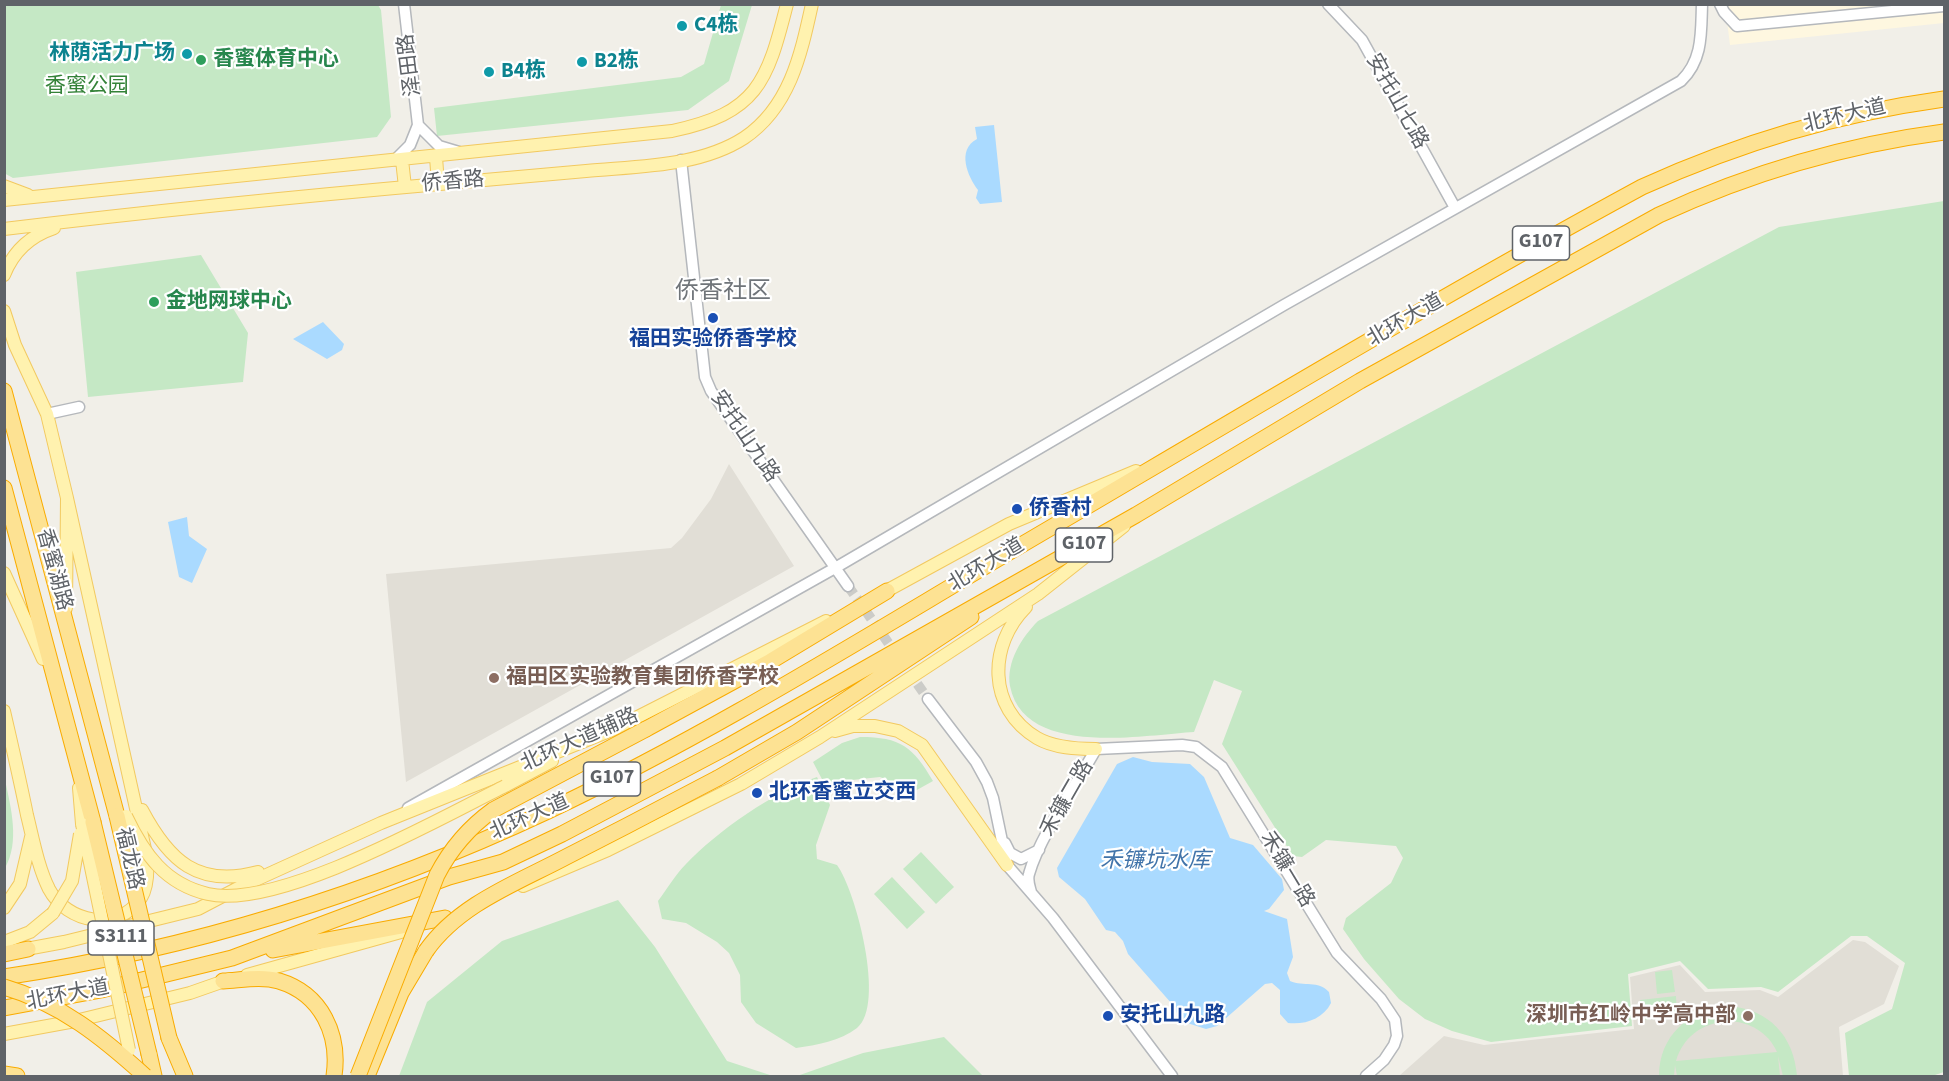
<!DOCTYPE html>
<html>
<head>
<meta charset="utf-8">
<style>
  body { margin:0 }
  #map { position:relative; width:1949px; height:1081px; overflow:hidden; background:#f1efe8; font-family:"Source Sans 3",sans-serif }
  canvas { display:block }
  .frame { position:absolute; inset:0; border:6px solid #5f6368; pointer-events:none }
</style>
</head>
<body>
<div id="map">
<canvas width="1949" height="1081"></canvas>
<div class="frame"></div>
</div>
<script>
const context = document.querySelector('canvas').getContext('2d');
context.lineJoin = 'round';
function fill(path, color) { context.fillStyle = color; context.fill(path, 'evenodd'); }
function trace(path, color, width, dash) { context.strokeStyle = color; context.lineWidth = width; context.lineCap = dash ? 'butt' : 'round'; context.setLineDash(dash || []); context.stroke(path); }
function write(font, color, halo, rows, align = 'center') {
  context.font = font + ' "Source Sans 3","Noto Sans SC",sans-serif'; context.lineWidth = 4.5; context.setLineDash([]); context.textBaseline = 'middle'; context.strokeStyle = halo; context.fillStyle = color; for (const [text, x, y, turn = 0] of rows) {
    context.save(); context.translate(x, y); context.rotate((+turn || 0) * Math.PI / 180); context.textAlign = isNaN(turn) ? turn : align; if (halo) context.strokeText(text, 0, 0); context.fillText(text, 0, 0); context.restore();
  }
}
fill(new Path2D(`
  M1725,5h219v18l-214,22z`), '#fef7e0');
fill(new Path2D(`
  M729,464l65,102 -388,216 -20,-208 285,-26 11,-10 29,-39z
  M1853,940l12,2 34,24 -15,38 -45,23 4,49h-444l45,-40 40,9 150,-16 -4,-52 50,-12 25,27 55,-2 18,7z`), '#e1ded6');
fill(new Path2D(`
  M4,5h374l3,5 10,107 -14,20 -364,41 -9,-5z
  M721,5h31l-23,76 -41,29 -251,26 -3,-28 247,-31 23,-13z
  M1944,201v871l-12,4h-83l-4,-43 47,-24 13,-46 -38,-27h-16l-73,56 -17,-5 -53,2 -28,-28 -52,13 4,52 -141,16 -39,-11 -27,-12 -26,-20 -35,-40 -21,-30 3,-11 45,-35 12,-25 -7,-12 -70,-6 -24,17 -9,-1 -71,-112 20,-53 -28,-11 -20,52c-51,3 -170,26 -184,-46 -4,-24 12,-49 28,-65l741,-394z
  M201,255l47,78 -5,49 -155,15 -12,-125z
  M860,737c41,0 53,10 73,44l-18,10 -35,-14 -56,6 -11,-21 29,-19z
  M817,777l13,28 -14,40 1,14 20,6c19,26 49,140 20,163 -17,13 -40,17 -61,20l-40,-25 -15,-21 -1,-27 -11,-22 -12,-11 -31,-19 -24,-4 -4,-18c9,-12 17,-26 28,-37 30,-32 89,-73 131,-87z
  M5,780c6,28 15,62 0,88z
  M921,852l33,35 -18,17 -33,-35z
  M892,877l33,35 -18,17 -33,-35z
  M618,900l37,47 72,114 46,15h-374l28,-74 75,-61z
  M1672,970l3,22 -18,2 -2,-22z
  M1676,996l1,20 -35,4 -2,-20z
  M1728,1006c41,3 66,30 69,70h-14l-5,-20 2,20h-103l-2,-11 -1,11h-15c0,-40 30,-67 69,-70zM1728,1021c22,1 40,11 49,31l-101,9c7,-24 26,-38 52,-40z
  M944,1037l39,39h-186l66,-23z`), '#c5e8c5');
fill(new Path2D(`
  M994,125l8,77 -22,2 -4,-6 2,-8c-10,-13 -22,-40 -1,-51l-2,-12z
  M323,322l21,22 -2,6 -15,9 -34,-20z
  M187,517l2,19 18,13 -15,34 -13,-6 -11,-55z
  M1133,757l19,5 38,2 14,13 26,61 23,7 29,34 2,11 -15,19 -5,2 23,8 6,38 -6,16 3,8c14,6 28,-1 39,11l2,11c-8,16 -26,22 -43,20l-8,-9v-24l-8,-7 -7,1 -48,42 -11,3 -25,-8 -9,-17 -44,-50 -5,-13 -8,-9 -9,-2 -21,-31 -26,-22 -2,-9 60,-104z`), '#aadaff');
trace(new Path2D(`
  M848,586l80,113`), '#ccccc8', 10, [10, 5]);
const minor = new Path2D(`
  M1328,4l34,36 92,166
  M1720,4l4,8 13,14 207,-20
  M418,125l21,21 20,6
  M395,160l15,-15 8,-20 -14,-121
  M681,160l24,217 6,14 137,195
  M47,414l32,-7
  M928,699l48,63 11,20 6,16 14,67 46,53 119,158
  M408,808l427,-240 449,-263 397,-224c22,-21 20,-48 21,-77
  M1005,843l5,10 11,6 18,-9
  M1031,892c-2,-7 -4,-12 -2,-18 10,-36 48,-91 67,-125l86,-4 14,2 26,20 115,186 44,46 14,21 2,16 -3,9 -10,15 -18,16`);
const major = new Path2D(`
  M436,157l2,27
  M402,160l3,27
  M4,186l24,9
  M4,200l668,-69c85,-18 95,-48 115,-127
  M4,229c149,-18 298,-33 447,-46 45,-4 90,-8 135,-12 52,-5 113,-4 158,-33 46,-31 57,-84 68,-134
  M4,275c9,-23 26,-39 50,-47
  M4,311l11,34 32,69 20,84 -1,110
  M4,573l39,86
  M879,595l130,-71 127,-53
  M1026,607c-38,38 -39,101 11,131 17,10 40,11 59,11
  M4,711c8,35 16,69 23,104 6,24 11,52 22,74 18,34 69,44 92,9 7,-11 7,-26 6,-40l-80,-360
  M835,731l18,-5h22l23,5 24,14 85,120
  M505,786l47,-25
  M79,788l3,36
  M142,810c27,51 56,78 116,62
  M523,886l85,-36 133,-66 79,-47 218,-143 86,-68
  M4,908l16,-24 11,-47
  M4,942l26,-10 23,-19
  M21,950l43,-8 134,-33 42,-22 141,-64 231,-93 214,-109
  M247,975l154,-43
  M4,1034l71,-13 115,-28 40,-14`);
const highway = new Path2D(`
  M4,391l113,425
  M4,488l89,334
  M646,729l125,-68 116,-70
  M718,778l79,-46 174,-115
  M273,950l172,-32
  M4,954l24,-5
  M4,977c189,-28 371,-85 544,-166 152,-72 296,-161 441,-247 217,-127 432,-257 653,-377 100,-45 194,-73 302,-88
  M223,981c19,-1 38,-5 56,0 43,13 61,54 55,95
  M4,1008l97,-18 131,-32 217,-81 54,-15 59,-28 163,-86 411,-233 224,-134 299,-166c91,-42 186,-70 285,-83
  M169,1038l16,38
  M149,1054l5,22
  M4,1074l13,2
  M367,1076l34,-83 25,-42`);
trace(minor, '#b5b8bc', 13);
trace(major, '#f2c960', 14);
trace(highway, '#f9ab00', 17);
trace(minor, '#fff', 10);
trace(major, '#fff2af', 12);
trace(highway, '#fde293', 15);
const majorBridge = new Path2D(`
  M126,816c18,38 39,68 82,78 70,16 231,-75 297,-108
  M82,824l47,226
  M53,913l19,-32 8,-47`);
const highwayBridge = new Path2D(`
  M117,816l52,222
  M93,822l56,232
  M426,951c33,-47 91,-68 140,-94 51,-26 101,-52 152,-79
  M4,987c56,16 99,51 141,89
  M358,1076l79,-201c14,-27 31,-47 56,-65l153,-81`);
trace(majorBridge, '#f2c960', 14, []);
trace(highwayBridge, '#f9ab00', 17, []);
trace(majorBridge, '#fff2af', 12);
trace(highwayBridge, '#fde293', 15);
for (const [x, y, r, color] of [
  [682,26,6,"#0f9aa8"],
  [187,54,6,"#0f9aa8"],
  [201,60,6,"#2e9e5b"],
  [582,62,6,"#0f9aa8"],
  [489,72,6,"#0f9aa8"],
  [154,302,6,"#2e9e5b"],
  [713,318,6,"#1a4fb4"],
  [1017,509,6,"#1a4fb4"],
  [494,678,6,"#8d6e63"],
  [757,793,6,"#1a4fb4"],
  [1108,1016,6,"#1a4fb4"],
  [1748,1016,6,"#8d6e63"]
]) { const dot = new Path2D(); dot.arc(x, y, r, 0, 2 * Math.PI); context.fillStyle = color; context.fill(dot); trace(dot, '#fff', 2); }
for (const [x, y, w] of [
  [1541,243,57],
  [1084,545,57],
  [612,779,57],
  [121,938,66]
]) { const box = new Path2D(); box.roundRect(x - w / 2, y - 17, w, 34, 4.5); context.fillStyle = '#fff'; context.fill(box); trace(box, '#5f6368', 1.5); }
write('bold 20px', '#5f6368', null, [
  ["G107",1541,243],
  ["G107",1084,545],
  ["G107",612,779],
  ["S3111",121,938]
]);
write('bold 21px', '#0d838f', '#fff', [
  ["C4栋",694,26],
  ["林荫活力广场",175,54,"right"],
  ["B2栋",594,62],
  ["B4栋",501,72]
], 'left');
write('bold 21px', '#27864d', '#fff', [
  ["香蜜体育中心",213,60],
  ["金地网球中心",166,302]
], 'left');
write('21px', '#5f6368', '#fff', [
  ["泽田路",411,65,-97],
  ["安托山七路",1396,102,61],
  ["北环大道",1845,117,-13],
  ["侨香路",453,183,-5],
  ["北环大道",1406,321,-30],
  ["安托山九路",744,437,56],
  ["北环大道",987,566,-31],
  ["香蜜湖路",53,570,75],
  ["北环大道辅路",580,741,-24],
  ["禾镰二路",1068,799,-60],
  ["北环大道",530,818,-24],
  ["福龙路",128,859,77],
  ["禾镰一路",1286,870,59],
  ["北环大道",68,996,-11]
]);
write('21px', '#348238', '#fff', [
  ["香蜜公园",87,87]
]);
write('bold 21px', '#164399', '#fff', [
  ["福田实验侨香学校",713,340,"center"],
  ["侨香村",1029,509],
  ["北环香蜜立交西",769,793],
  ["安托山九路",1120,1016]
], 'left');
write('bold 21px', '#785e54', '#fff', [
  ["福田区实验教育集团侨香学校",506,678],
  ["深圳市红岭中学高中部",1736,1016,"right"]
], 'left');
write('italic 22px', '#4174aa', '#fff', [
  ["禾镰坑水库",1155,862]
]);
write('24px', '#70757a', '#fff', [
  ["侨香社区",723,293]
]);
</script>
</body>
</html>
